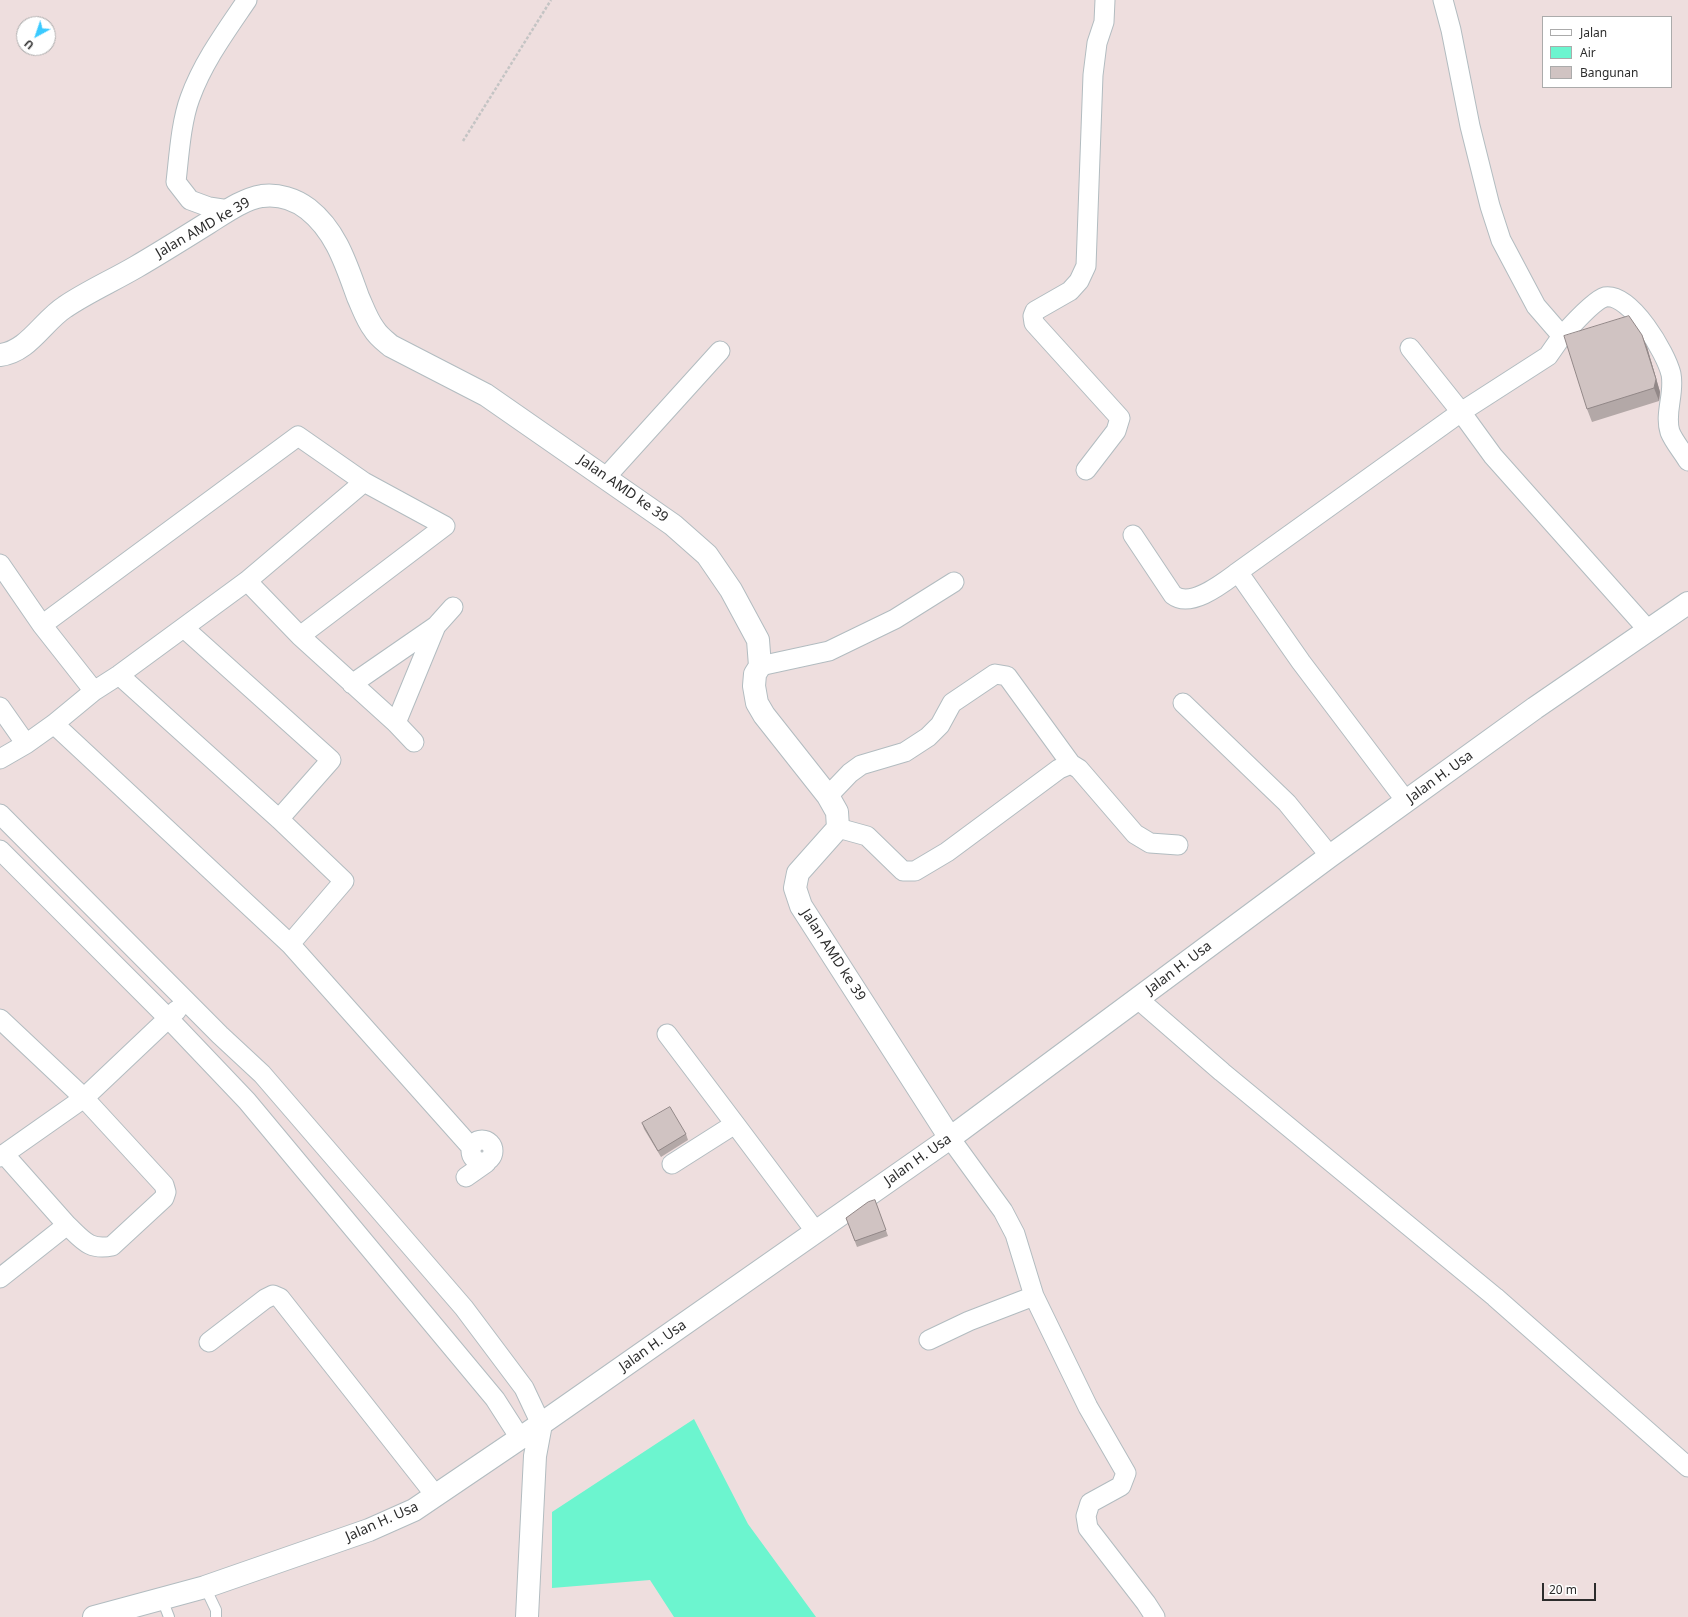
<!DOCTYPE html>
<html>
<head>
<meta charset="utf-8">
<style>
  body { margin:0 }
  #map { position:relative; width:1688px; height:1617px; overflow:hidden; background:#eedede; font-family:"Noto Sans",sans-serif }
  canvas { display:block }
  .legend { position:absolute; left:1542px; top:16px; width:130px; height:72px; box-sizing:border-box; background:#fff; border:1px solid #ababab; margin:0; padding:5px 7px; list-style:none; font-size:12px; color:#2c2c2c }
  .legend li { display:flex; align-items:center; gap:8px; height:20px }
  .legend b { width:20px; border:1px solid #ababab }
  .north { position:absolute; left:16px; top:16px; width:40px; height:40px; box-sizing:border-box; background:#fff; border:1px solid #ababab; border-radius:50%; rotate:220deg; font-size:11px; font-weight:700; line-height:16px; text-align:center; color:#2c2c2c }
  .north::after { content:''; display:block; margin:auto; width:14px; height:18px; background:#3acaff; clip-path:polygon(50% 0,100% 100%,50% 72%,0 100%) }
  .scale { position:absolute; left:1542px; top:1583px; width:54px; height:18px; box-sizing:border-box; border:2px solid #2c2c2c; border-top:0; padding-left:5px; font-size:12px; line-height:14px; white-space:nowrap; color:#2c2c2c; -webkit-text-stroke:3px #fff; paint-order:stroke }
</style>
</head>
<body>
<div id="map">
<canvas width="1688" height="1617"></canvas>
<ul class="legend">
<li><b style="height:5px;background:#fff"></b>Jalan</li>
<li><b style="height:11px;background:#6cf5cf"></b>Air</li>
<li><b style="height:11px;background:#d0c3c2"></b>Bangunan</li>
</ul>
<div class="north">U</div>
<div class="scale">20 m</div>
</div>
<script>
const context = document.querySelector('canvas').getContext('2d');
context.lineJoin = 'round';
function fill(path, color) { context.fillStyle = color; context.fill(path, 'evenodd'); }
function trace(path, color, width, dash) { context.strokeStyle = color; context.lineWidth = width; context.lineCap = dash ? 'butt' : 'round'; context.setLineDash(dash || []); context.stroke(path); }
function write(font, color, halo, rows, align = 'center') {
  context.font = font + ' "Noto Sans",sans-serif'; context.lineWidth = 4; context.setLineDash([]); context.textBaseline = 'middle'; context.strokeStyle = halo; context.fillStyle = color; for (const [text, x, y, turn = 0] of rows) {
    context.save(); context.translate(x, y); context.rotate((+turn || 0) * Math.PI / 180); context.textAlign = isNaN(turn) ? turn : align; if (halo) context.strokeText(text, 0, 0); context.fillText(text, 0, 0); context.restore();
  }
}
fill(new Path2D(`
  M694,1419l54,105 68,93h-142l-24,-37 -98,8v-76z`), '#6cf5cf');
const lane = new Path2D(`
  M205,1587l11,23v7
  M162,1599l7,18`);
const street = new Path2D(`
  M1443,0l8,30 19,96 20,80 11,34 35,66 26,30 -14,20 -87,56 32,44 156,175
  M229,210l-20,-3 -19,-7 -14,-18c3,-26 5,-60 14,-84 13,-36 36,-67 57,-98
  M1562,336c8,-9 32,-36 43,-39 26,-4 61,56 66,77 4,20 -7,39 -1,58 4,10 13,20 18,29
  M1086,470l30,-39 4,-13 -86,-95 -1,-7 2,-5 35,-20 9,-10 7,-15 7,-191 4,-32 7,-21 1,-22
  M606,477l114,-126
  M1133,535l40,60c18,14 50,-12 65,-23l223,-160 -51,-64
  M0,564l42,61 52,66
  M1238,572l63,90 105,139
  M247,581l53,55 96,87 18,19
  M42,625l256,-189 66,46
  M184,628l147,132 -52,59
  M760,666l69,-15 66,-32 59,-37
  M119,675l160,144 65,62 -54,63
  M352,684l84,-58 17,-19
  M1183,703l104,100 43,53
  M0,707l26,37
  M396,723l40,-97
  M54,724l236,220 181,203
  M0,759l26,-15 28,-20 40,-33 25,-16 128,-94 117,-99 81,44 -145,110
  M828,796l22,-23 11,-8 44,-13 23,-15 12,-12 12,-22 43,-29 12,2 64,88
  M0,814l220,221 42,39 202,234 60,80 17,36
  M838,828l29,8 36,35h12l32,-19 112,-83 12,-5 8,5 56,65 15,9 28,2
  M0,850l168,168 79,83 248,298 25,39
  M1138,999l84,73 273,225 193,170
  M0,1019l84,79 80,87 2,7 -2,6 -52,48c-23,5 -30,-7 -45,-21l-67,53
  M667,1034l68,90
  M950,1138l53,73 12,23 19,62 54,111 38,66 -5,13 -31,17 -4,13 2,12 58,75 9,14
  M471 1151a11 11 0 1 1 22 0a11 11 0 1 1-22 0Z
  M4,1154l63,71
  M0,1157l84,-59 93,-88
  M672,1164l63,-40 81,108
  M466,1177l20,-14
  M929,1340l40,-19 65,-25
  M209,1342l56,-43 8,-4 7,3 156,198`);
const secondary = new Path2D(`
  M0,355c28,-3 43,-34 65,-48 22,-15 47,-26 71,-40 24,-14 48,-29 72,-44 16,-10 35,-24 54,-27 16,-2 33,3 46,13 28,22 38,55 50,88 5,11 9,23 16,32 4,7 11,12 17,17l95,49 187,130 34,30 24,35 27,50 2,26 -5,8 -1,12 3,17 7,12 64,81 9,16 1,16 -40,45 -3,15 6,18 149,232
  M94,1617l111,-30 164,-57 45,-20 127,-86 409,-286 380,-282 205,-148 153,-105
  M527,1617l8,-161 6,-32`);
trace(lane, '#b2bcc0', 12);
trace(street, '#b2bcc0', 21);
trace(secondary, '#b2bcc0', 24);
trace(new Path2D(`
  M463,141l88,-141`), '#c4c4c4', 2.5, [3, 2]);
trace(lane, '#fff', 10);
trace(street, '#fff', 19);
trace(secondary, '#fff', 22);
fill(new Path2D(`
  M1647,347l13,45 -1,9 -67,21 -5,-13z
  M642,1123l44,11 2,6 -27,17 -17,-28z
  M875,1200l13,36 -31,11 -11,-29z`), '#b3a8a7');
fill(new Path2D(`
  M1642,335l5,12 13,45 -1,9 -5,-13z`), '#928888');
const building = new Path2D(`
  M1629,316l13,19 14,44 -2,9 -67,21 -23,-73z
  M670,1107l16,27 -28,17 -16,-28z
  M875,1200l11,30 -31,11 -9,-23 22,-16z`);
fill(building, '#d0c3c2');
trace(building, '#928888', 1);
write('14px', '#2c2c2c', '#fff', [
  ["Jalan AMD ke 39",203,228,-30],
  ["Jalan AMD ke 39",623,489,35],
  ["Jalan H. Usa",1440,777,-36],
  ["Jalan AMD ke 39",833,955,57],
  ["Jalan H. Usa",1179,968,-37],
  ["Jalan H. Usa",918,1160,-35],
  ["Jalan H. Usa",653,1346,-35],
  ["Jalan H. Usa",382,1522,-24]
]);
</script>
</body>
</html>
